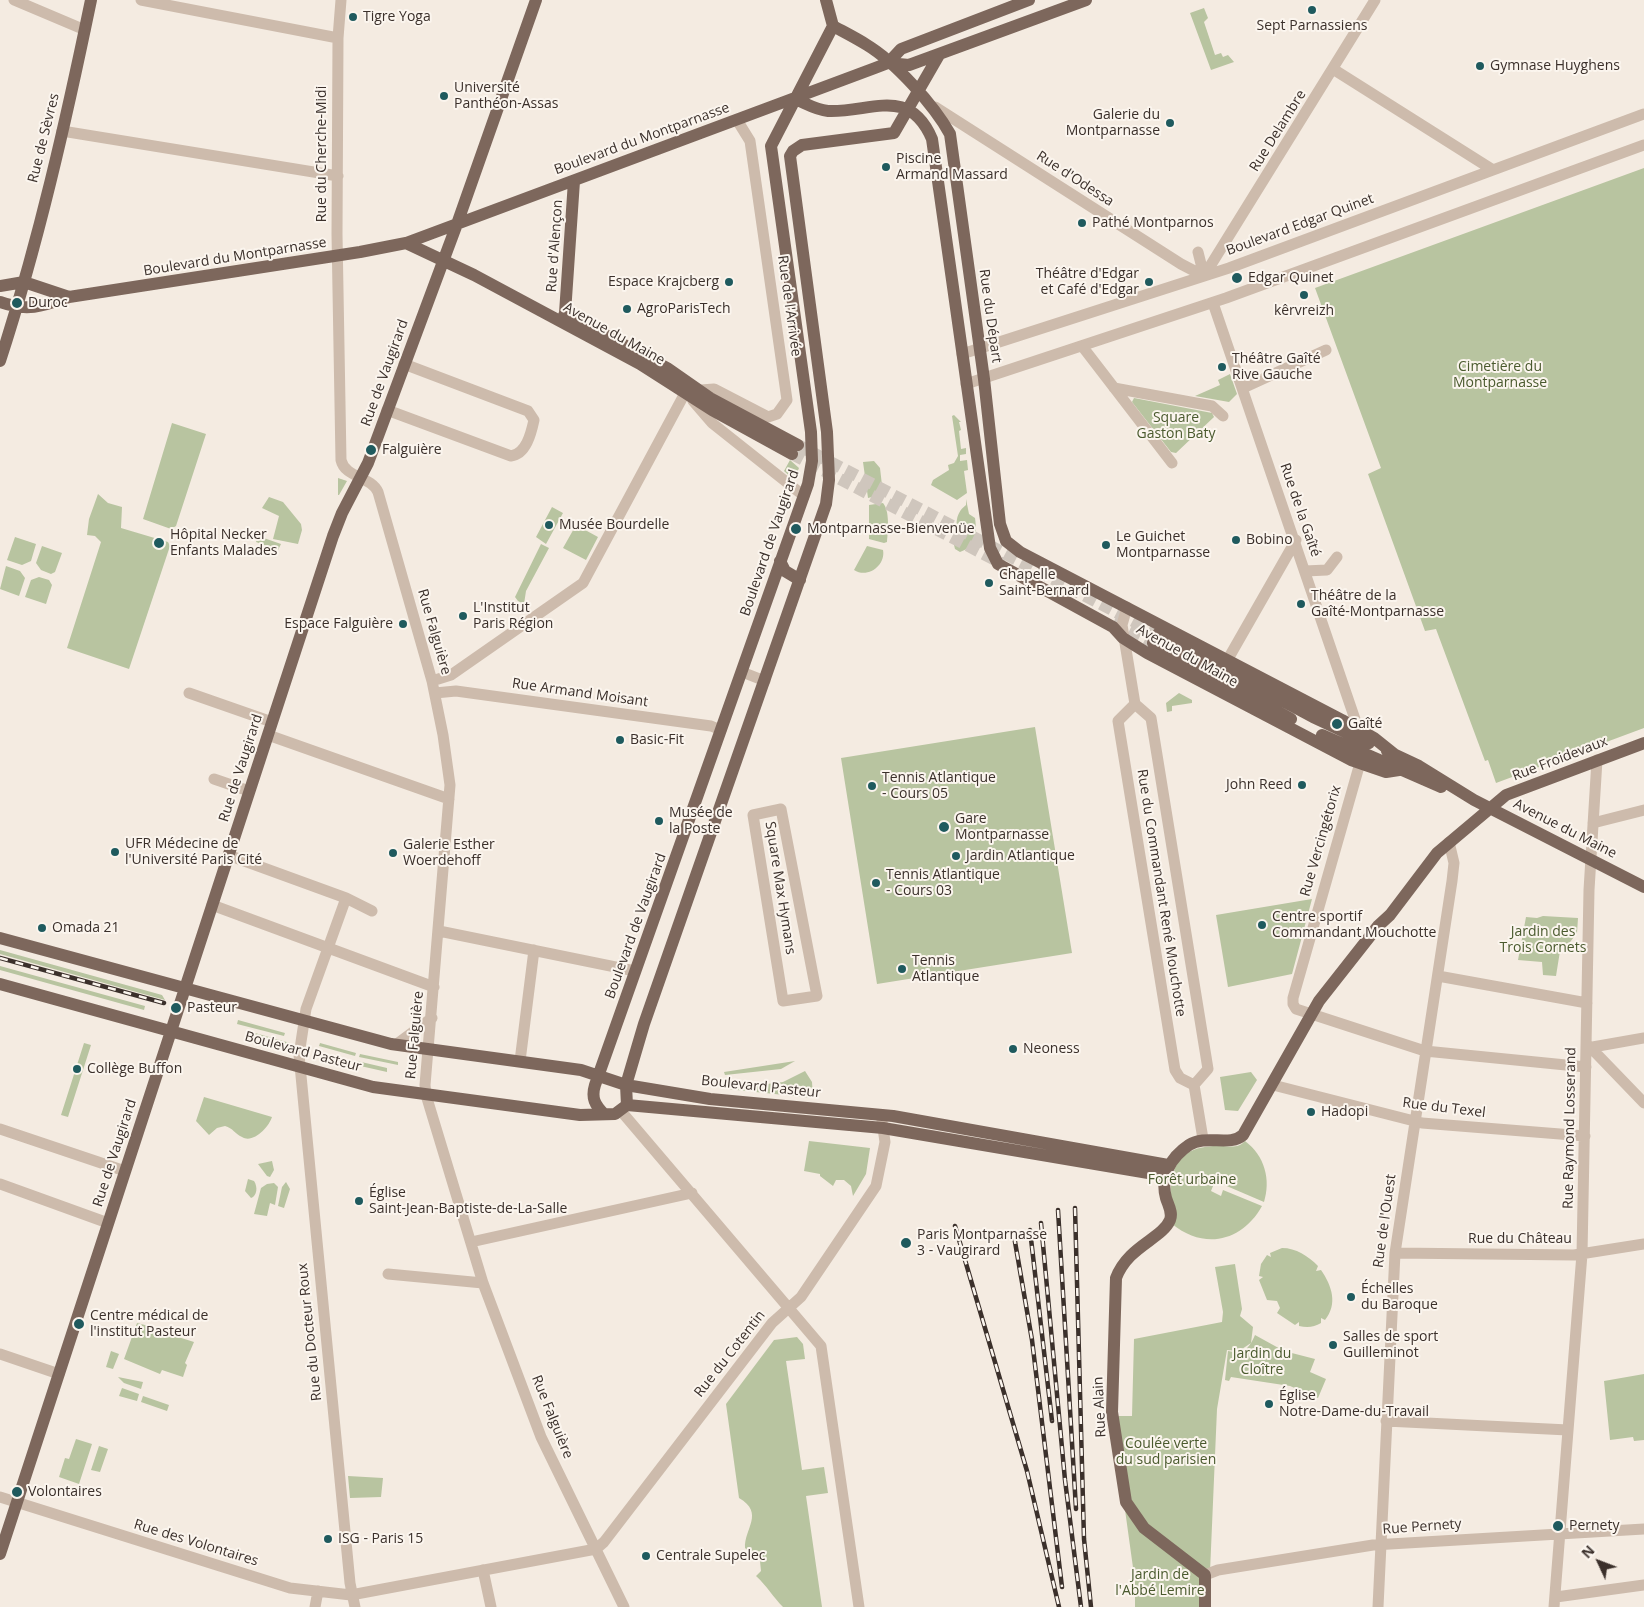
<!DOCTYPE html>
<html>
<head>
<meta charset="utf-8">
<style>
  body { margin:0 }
  #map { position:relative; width:1644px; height:1607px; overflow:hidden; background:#f4ebe1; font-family:"Open Sans",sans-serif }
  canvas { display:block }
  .north { position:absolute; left:1574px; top:1537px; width:50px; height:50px; -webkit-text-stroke:4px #fbf5ee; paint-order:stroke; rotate:313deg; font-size:14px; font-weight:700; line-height:20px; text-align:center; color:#3b302b }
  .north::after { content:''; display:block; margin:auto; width:18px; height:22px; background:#3b302b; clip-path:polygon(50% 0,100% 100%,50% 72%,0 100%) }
</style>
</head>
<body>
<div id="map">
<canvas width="1644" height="1607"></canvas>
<div class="north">N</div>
</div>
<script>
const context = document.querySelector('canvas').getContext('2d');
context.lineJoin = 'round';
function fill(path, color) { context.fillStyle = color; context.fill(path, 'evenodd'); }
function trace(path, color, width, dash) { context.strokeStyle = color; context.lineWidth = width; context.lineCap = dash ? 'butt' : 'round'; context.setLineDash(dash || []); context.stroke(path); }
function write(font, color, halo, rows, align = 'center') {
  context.font = font + ' "Open Sans",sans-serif'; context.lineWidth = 4; context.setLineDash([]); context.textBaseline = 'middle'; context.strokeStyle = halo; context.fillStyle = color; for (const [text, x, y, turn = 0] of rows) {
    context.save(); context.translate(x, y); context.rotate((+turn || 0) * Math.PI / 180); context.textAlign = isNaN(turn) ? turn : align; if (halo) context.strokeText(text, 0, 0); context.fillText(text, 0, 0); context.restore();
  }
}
fill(new Path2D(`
  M1204,8l4,10 -4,4 11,33 6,-2 2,4 5,-2 6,7 -23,8 -21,-57z
  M1644,168v560l-148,55 -8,-23 -3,1 -49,-132 -11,2 -57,-157 13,-6 -66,-180z
  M1230,374l7,20 -8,8 -34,-6 25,-11 -2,-5z
  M1134,398l78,15 2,4 -38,36 -5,-1 -39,-50z
  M954,415l7,7h-2l2,8 -2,1 2,18 5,-1v6l-6,1v6l7,-1 1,10 -4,1 3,22 -10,7 -26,-15 2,-5 16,-10 -1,-5 6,-2 4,-7 -6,-40z
  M172,423l34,11 -30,92 -5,3 -28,-10z
  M790,460l9,8 -5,12 -10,-9z
  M874,461l6,7 3,26 -15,4 -5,-36z
  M338,478l9,3 -8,14h-1z
  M98,494l10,9 14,4 -1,21 47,14 2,4 -41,123 -62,-21 34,-106 -6,-6 -8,-1 2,-16z
  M269,497l14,5 18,22 1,6 -4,14 -25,-5 6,-23 -17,-8z
  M966,499l3,15 6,4c2,15 2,28 -15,34l-5,-3 -1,-4 4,-4c-1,-14 -5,-26 8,-36z
  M883,503c7,8 5,28 4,39l-3,1 -15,-4v-34z
  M552,507l11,6 -17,31 -10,-7z
  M576,525l22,12 -12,23 -23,-12z
  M258,536l23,8 -3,6 -22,-8z
  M15,537l21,7 -5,17 -9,4 -15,-5z
  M541,544l8,4 -23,43 -2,13 -6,-3 -3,-4z
  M42,546l20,7 -7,19 -4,2 -10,-4 -5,-7z
  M867,546l16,4c3,15 -15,29 -29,20z
  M6,566l14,5 5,7 -6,18 -19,-7z
  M39,577l10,3 3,5 -6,19 -21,-7 6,-17z
  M1179,693l13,7v3l-20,3v5l-5,1 -1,-9z
  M1035,727l37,226 -195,31 -36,-226z
  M1312,899l-20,75 -64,13 -12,-72z
  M1543,916l35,2 -1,15 -13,17 -4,1 -4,25 -13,-1 -1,-13 -24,-2 8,-43 11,1z
  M0,950l162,45 3,5 -165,-46z
  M0,966l145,40 -1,4 -144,-40z
  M238,1020l47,13 -1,3 -47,-12z
  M255,1033l35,10 -1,3 -35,-9z
  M84,1043l7,2 -23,72 -7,-2z
  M320,1043l36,10 -1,3 -36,-10z
  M360,1054l38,8v3l-39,-8z
  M357,1061l30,7v4l-31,-7z
  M795,1061l-14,8 -56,6 -1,-3z
  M805,1071l7,11 1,16 -86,-9 56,-7z
  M1251,1072l6,8 -19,31 -13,-1 -5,-33z
  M204,1097l68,20c-3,10 -19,27 -30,20 -7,-3 -9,-9 -17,-11l-8,2 -8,7 -13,-14z
  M809,1141l61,7 -4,26 -13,22 -2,-10 -7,-6h-8l-3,6 -13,-10v-2l-16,-3z
  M1245,1141c20,15 26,39 19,61l-49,-21 -4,10 10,5 2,-6 39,16c-20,36 -58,44 -90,18 -3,-41 -6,-79 48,-78 10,0 18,3 25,-5z
  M272,1161l2,9 -4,7 -3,-1 -9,-12z
  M248,1179l6,2c4,6 3,15 -3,17l-6,-7z
  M286,1182l4,7 -6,19 -6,-2 4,-19z
  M274,1183l4,4 -3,18 -5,-2 -3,13 -13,-2 7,-26 6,-4z
  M1282,1248c14,0 26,8 36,18l-2,5 5,-1c11,16 17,34 4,50l-4,-2v5c-7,4 -13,5 -22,3v-4l-4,3 -18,-12 3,-5 -3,-7 -10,-1 -8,-20 4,-3 -4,-1 2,-12 6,-9 4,2 -1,-4z
  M1235,1264l7,45 -2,7 13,11 -2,16 -12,8 -12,-1 -10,59 -7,163 -9,35h-66v-25l-23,-166h20l2,-77 88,-17 1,-10 -8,-45z
  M137,1323l39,10 -1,3 19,6 -9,21 2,2 -4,12 -21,-7 -2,4 -36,-15z
  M1255,1335l29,16 31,8 -5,13 16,7 -8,19 -28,-12 -59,-9 -2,4 -4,-1 3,-29c16,3 21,-2 27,-16z
  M797,1337l6,7 2,15 -19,2 16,109 22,-3 4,26 -22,3 16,111h-39c-10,-10 -16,-21 -27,-31l5,-5 -1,-10 -15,-13c-1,-19 20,-35 -6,-50l-13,-94 48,-64z
  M111,1351l8,3 -6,15 -7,-2z
  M1644,1374v66l-10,1 -1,-4 -23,3 -6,-59z
  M118,1377l25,5 -2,7 -17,-6z
  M122,1388l17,6 -2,7 -18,-5z
  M143,1396l26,9 -2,6 -26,-9z
  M76,1439l16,5 -13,40 -20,-7 6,-19 4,1z
  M99,1446l9,3 -8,23 -9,-2z
  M348,1476l35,2 -2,19 -31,1z`), '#b8c4a0');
trace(new Path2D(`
  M798,445l360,189
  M792,454l211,110
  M1113,623l40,20`), '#cfc6bd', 12, [12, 6]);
trace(new Path2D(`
  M14,0l71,30
  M141,0l197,38
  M341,0l-3,38 -1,196 4,226c4,18 30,16 37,32l54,189 11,54 7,50 -25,300 1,10 57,188 58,154 83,170
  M1333,69l160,101
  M935,107l246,157 23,12
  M62,131l276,45
  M1198,252l6,24
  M1204,276l171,-276
  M1213,303l145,425
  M1082,346l90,117
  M962,354l267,-86 415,-154
  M966,384l260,-86 418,-153
  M1114,388l98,18 11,10
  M1243,388l83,-38
  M701,390l13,-1 54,28 9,-3 10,-14 -37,-259 -13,-21
  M693,401l19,22 92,73
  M387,410l124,46c15,-2 20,-22 23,-36l-6,-9 -124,-47
  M1305,571l22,-1 10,-13
  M1127,607l-5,18 13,79 16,14 57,351 -14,16 9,54
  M1228,659l68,-119
  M742,672l23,9
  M432,681l19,-6 132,-92 102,-190
  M189,693l83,29
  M435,693l21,-2 255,35 10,4
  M1135,704l-17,17 57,349 5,8 14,7
  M268,735l181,64
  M1360,763l-67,235v6l3,5 129,42 161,16
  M214,779l35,12
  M781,809l36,187 -34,5 -30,-186z
  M1593,823l51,-13
  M228,855l118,43 26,13
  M346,898l-40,111 -7,46 51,528 5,24
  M212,905l222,82
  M439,931l196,40
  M1438,976l149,27
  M397,1044l35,-26
  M1587,1048l57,-10
  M1592,1049l52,54
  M520,1061l14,-111
  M1273,1085l149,38 163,13
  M621,1111l200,235 38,261
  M0,1129l125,42
  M0,1184l108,39
  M471,1242l221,-49
  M1395,1253l179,2 70,-11
  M388,1274l95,9
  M0,1354l59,20
  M1386,1421l182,9
  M0,1497l290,91 61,7 245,-46
  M596,1549l8,-7 168,-219 29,-26 75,-111 9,-44 -3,-21
  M483,1570l8,37
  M1205,1575l13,-5 155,-25 271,-16
  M1556,1597l88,-12
  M315,1607l3,-16
  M1378,1607l17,-354 57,-372 2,-18 -5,-21
  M1554,1607l28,-353 7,-364 8,-130`), '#cdbbac', 11);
trace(new Path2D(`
  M826,0l7,26
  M833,26c11,6 23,12 34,19 28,17 67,60 83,89l34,245 16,145 6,17 14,11 322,168 32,18 20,16
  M888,63l13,-14 128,-49
  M795,99c10,4 21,11 33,12 42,2 81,-26 104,28l58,409 8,16 115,63 10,11 24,15 204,107 35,12 13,-2
  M406,243l68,32 166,89 72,46 80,44
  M0,286l24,-4 45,15
  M0,302c27,10 43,4 69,-5l291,-45 46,-9 469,-175 13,-5 21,2 177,-65
  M565,313l102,55 43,30 88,47
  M562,320l3,-7 9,-132
  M0,361c38,-117 66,-240 91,-361
  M780,561l5,10 15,9
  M1158,634l155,83 56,26
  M1153,643l138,76
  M1322,735l119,52
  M1387,751l32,15 55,34 170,87
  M0,938l391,106 190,26 45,15 84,14 183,17 275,49
  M0,984l373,103 207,28 35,-1 12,-9 -1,-20 18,-61 182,-520 3,-24 -2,-48 -37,-276 3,-5 9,-6 92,-12 45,-78
  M627,1105l256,23 283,48
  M604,1114c-9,-9 -13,-16 -9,-29l213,-601 4,-23 -1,-29 -40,-286 62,-120
  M0,1554l333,-1018 9,-23 26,-50 89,-239 79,-224
  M1205,1607v-32l-61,-47 -18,-26 -14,-90 4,-134c12,-32 46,-39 54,-58 3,-8 -2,-15 -4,-22 -6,-22 5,-41 23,-53 17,-11 41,2 54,-10l76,-134 59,-75 12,-11 47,-62 69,-58 138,-52`), '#7d675c', 12);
const rail = new Path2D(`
  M0,958l164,45
  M1075,1208l9,331 7,68
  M1058,1210l18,299
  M1041,1223l24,257 16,127
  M955,1226l72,245 32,136
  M1030,1230l22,191
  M1014,1236l18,104 30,247`);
trace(rail, '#3b302b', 4.5);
trace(rail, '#fbf5ee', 2.5, [8]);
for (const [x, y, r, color] of [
  [1312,10,5,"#1f5a5e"],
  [353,17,5,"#1f5a5e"],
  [1480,66,5,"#1f5a5e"],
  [444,96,5,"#1f5a5e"],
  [1170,123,5,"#1f5a5e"],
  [886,167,5,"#1f5a5e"],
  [1082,223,5,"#1f5a5e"],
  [1237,278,6,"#1f5a5e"],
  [729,282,5,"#1f5a5e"],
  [1149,282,5,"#1f5a5e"],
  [1304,295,5,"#1f5a5e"],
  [17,303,6,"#1f5a5e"],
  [627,309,5,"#1f5a5e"],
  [1222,367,5,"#1f5a5e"],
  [371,450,6,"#1f5a5e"],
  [549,525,5,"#1f5a5e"],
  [796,529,6,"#1f5a5e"],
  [1236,540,5,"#1f5a5e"],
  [159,543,6,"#1f5a5e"],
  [1106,545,5,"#1f5a5e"],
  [989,583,5,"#1f5a5e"],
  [1301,604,5,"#1f5a5e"],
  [463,616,5,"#1f5a5e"],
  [403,624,5,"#1f5a5e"],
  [1337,724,6,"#1f5a5e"],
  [620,740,5,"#1f5a5e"],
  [1302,785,5,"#1f5a5e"],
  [872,786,5,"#1f5a5e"],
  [659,821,5,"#1f5a5e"],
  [944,827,6,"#1f5a5e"],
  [115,852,5,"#1f5a5e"],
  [393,853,5,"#1f5a5e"],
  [956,856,5,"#1f5a5e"],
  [876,883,5,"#1f5a5e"],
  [1262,925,5,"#1f5a5e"],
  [42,928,5,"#1f5a5e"],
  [902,969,5,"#1f5a5e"],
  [176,1008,6,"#1f5a5e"],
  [1013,1049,5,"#1f5a5e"],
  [77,1069,5,"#1f5a5e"],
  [1311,1112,5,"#1f5a5e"],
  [359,1201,5,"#1f5a5e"],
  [906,1243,6,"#1f5a5e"],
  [1351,1297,5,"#1f5a5e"],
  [79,1324,6,"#1f5a5e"],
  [1333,1345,5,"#1f5a5e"],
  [1269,1404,5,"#1f5a5e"],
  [17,1492,6,"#1f5a5e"],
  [1558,1526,6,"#1f5a5e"],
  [328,1539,5,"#1f5a5e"],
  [646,1556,5,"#1f5a5e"]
]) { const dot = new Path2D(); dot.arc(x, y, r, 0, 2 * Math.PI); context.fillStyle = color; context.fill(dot); trace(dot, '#fbf5ee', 2); }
write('14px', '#3b302b', '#fbf5ee', [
  ["Tigre Yoga",363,17],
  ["Sept Parnassiens",1312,26,"center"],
  ["Gymnase Huyghens",1490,66],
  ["Université",454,88],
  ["Panthéon-Assas",454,104],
  ["Galerie du",1160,115,"right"],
  ["Montparnasse",1160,131,"right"],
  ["Piscine",896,159],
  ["Armand Massard",896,175],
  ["Pathé Montparnos",1092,223],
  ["Théâtre d'Edgar",1139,274,"right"],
  ["et Café d'Edgar",1139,290,"right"],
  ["Edgar Quinet",1248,278],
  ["Espace Krajcberg",719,282,"right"],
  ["Duroc",28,303],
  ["AgroParisTech",637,309],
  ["kêrvreizh",1304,311,"center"],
  ["Théâtre Gaîté",1232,359],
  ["Rive Gauche",1232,375],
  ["Falguière",382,450],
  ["Musée Bourdelle",559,525],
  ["Montparnasse-Bienvenüe",807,529],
  ["Hôpital Necker",170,535],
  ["Enfants Malades",170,551],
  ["Le Guichet",1116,537],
  ["Montparnasse",1116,553],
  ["Bobino",1246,540],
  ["Chapelle",999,575],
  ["Saint-Bernard",999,591],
  ["Théâtre de la",1311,596],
  ["Gaîté-Montparnasse",1311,612],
  ["L'Institut",473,608],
  ["Paris Région",473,624],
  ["Espace Falguière",393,624,"right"],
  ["Gaîté",1348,724],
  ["Basic-Fit",630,740],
  ["Tennis Atlantique",882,778],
  ["- Cours 05",882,794],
  ["John Reed",1292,785,"right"],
  ["Musée de",669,813],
  ["la Poste",669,829],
  ["Gare",955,819],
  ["Montparnasse",955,835],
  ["UFR Médecine de",125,844],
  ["l'Université Paris Cité",125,860],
  ["Galerie Esther",403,845],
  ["Woerdehoff",403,861],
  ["Jardin Atlantique",966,856],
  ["Tennis Atlantique",886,875],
  ["- Cours 03",886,891],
  ["Centre sportif",1272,917],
  ["Commandant Mouchotte",1272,933],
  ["Omada 21",52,928],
  ["Tennis",912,961],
  ["Atlantique",912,977],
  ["Pasteur",187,1008],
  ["Neoness",1023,1049],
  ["Collège Buffon",87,1069],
  ["Hadopi",1321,1112],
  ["Église",369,1193],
  ["Saint-Jean-Baptiste-de-La-Salle",369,1209],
  ["Paris Montparnasse",917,1235],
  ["3 - Vaugirard",917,1251],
  ["Échelles",1361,1289],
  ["du Baroque",1361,1305],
  ["Centre médical de",90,1316],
  ["l'institut Pasteur",90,1332],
  ["Salles de sport",1343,1337],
  ["Guilleminot",1343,1353],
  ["Église",1279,1396],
  ["Notre-Dame-du-Travail",1279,1412],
  ["Volontaires",28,1492],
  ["Pernety",1569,1526],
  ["ISG - Paris 15",338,1539],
  ["Centrale Supelec",656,1556]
], 'left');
write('14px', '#3b302b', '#fbf5ee', [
  ["Rue Delambre",1278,131,-58],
  ["Rue de Sèvres",44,138,-76],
  ["Boulevard du Montparnasse",642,139,-20],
  ["Rue du Cherche-Midi",322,154,-90],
  ["Rue d'Odessa",1075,179,33],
  ["Boulevard Edgar Quinet",1300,225,-20],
  ["Rue d'Alençon",555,246,-86],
  ["Boulevard du Montparnasse",235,257,-9],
  ["Rue de l'Arrivée",789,306,82],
  ["Rue du Départ",990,316,82],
  ["Avenue du Maine",614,334,29],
  ["Rue de Vaugirard",385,373,-70],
  ["Rue de la Gaîté",1300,510,71],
  ["Boulevard de Vaugirard",770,543,-71],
  ["Rue Falguière",434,632,74],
  ["Avenue du Maine",1187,656,29],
  ["Rue Armand Moisant",580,693,8],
  ["Rue Froidevaux",1560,759,-21],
  ["Rue de Vaugirard",241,768,-72],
  ["Avenue du Maine",1565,829,27],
  ["Rue Vercingétorix",1321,841,-74],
  ["Square Max Hymans",780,888,81],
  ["Rue du Commandant René Mouchotte",1161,893,81],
  ["Boulevard de Vaugirard",636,926,-70],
  ["Rue Falguière",415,1035,-85],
  ["Boulevard Pasteur",303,1052,15],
  ["Boulevard Pasteur",761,1087,6],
  ["Rue du Texel",1444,1108,7],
  ["Rue Raymond Losserand",1570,1128,-89],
  ["Rue de Vaugirard",115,1153,-72],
  ["Rue de l'Ouest",1385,1221,-82],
  ["Rue du Château",1520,1239],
  ["Rue du Docteur Roux",310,1332,-96],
  ["Rue du Cotentin",730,1354,-52],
  ["Rue Alain",1100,1407,-93],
  ["Rue Falguière",552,1417,68],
  ["Rue Pernety",1422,1527,-4],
  ["Rue des Volontaires",196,1543,17]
]);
write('14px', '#4a5a2e', '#fbf5ee', [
  ["Cimetière du",1500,367],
  ["Montparnasse",1500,383],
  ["Square",1176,418],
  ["Gaston Baty",1176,434],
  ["Jardin des",1543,932],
  ["Trois Cornets",1543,948],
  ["Forêt urbaine",1192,1180],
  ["Jardin du",1262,1354],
  ["Cloître",1262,1370],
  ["Coulée verte",1166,1444],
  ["du sud parisien",1166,1460],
  ["Jardin de",1160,1575],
  ["l'Abbé Lemire",1160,1591]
]);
</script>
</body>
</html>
